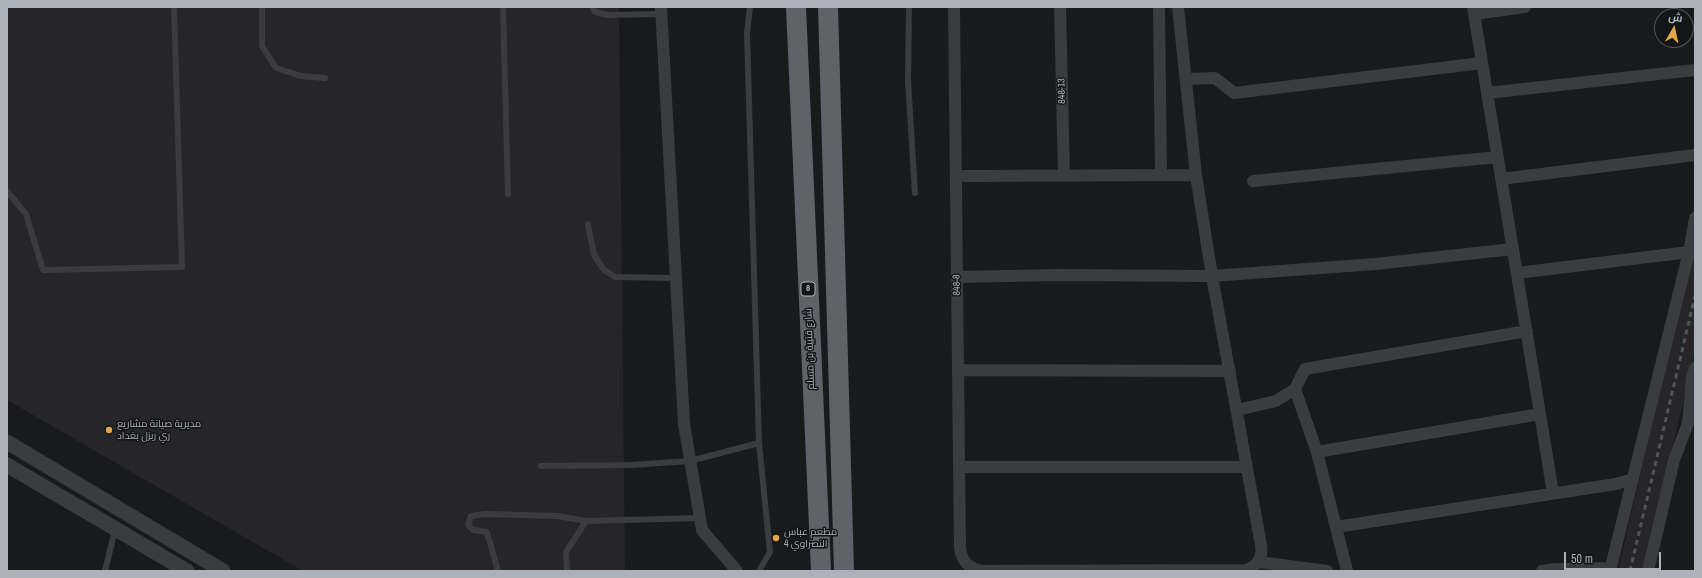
<!DOCTYPE html>
<html>
<head>
<meta charset="utf-8">
<style>
  body { margin:0 }
  #map { position:relative; width:1702px; height:578px; overflow:hidden; background:#191a1b; font-family:"Archivo Narrow",Cairo,sans-serif }
  canvas { display:block }
  .frame { position:absolute; inset:0; border:8px solid #adb2ba; pointer-events:none }
  .north { position:absolute; left:1654px; top:8px; width:40px; height:40px; box-sizing:border-box; background:#141516; border:1px solid #515458; border-radius:50%; rotate:9deg; font-size:11px; font-weight:700; line-height:16px; text-align:center; color:#adb2ba }
  .north::after { content:''; display:block; margin:auto; width:14px; height:18px; background:#e2a64a; clip-path:polygon(50% 0,100% 100%,50% 72%,0 100%) }
  .scale { position:absolute; left:1564px; top:552px; width:97px; height:18px; box-sizing:border-box; border:2px solid #adb2ba; border-top:0; padding-left:5px; font-size:12px; line-height:14px; white-space:nowrap; color:#adb2ba; -webkit-text-stroke:3px #141516; paint-order:stroke }
</style>
</head>
<body>
<div id="map">
<canvas width="1702" height="578"></canvas>
<div class="frame"></div>
<div class="north">ش</div>
<div class="scale">50 m</div>
</div>
<script>
const context = document.querySelector('canvas').getContext('2d');
context.lineJoin = 'round';
function fill(path, color) { context.fillStyle = color; context.fill(path, 'evenodd'); }
function trace(path, color, width, dash) { context.strokeStyle = color; context.lineWidth = width; context.lineCap = dash ? 'butt' : 'round'; context.setLineDash(dash || []); context.stroke(path); }
function write(font, color, halo, rows, align = 'center') {
  context.font = font + ' "Archivo Narrow",Cairo,sans-serif'; context.lineWidth = 3; context.setLineDash([]); context.textBaseline = 'middle'; context.strokeStyle = halo; context.fillStyle = color; for (const [text, x, y, turn = 0] of rows) {
    context.save(); context.translate(x, y); context.rotate((+turn || 0) * Math.PI / 180); context.textAlign = isNaN(turn) ? turn : align; if (halo) context.strokeText(text, 0, 0); context.fillText(text, 0, 0); context.restore();
  }
}
fill(new Path2D(`
  M7,7h612l6,564h-322l-296,-171z
  M1695,239v112l-51,220h-26z`), '#262628');
trace(new Path2D(`
  M262,7v39l14,22 25,8 24,2
  M503,7l5,187
  M593,7l2,5 13,3 53,-1
  M750,7l-3,26 12,410 11,109 -11,19
  M909,7l-1,73 7,113
  M7,191l19,23 17,56 139,-3 -8,-260
  M588,224l6,31 10,15 11,7 61,1
  M541,466l90,-1 59,-4 69,-18
  M105,571l10,-41
  M498,571l-11,-39 -14,-2 -5,-5 3,-9 14,-2 73,2 28,5 114,-3
  M567,571l-1,-19 20,-31`), '#3b3c40', 6);
trace(new Path2D(`
  M661,7l23,417 18,106 35,41
  M954,7l6,541c2,14 9,21 23,23l262,-1c12,-3 18,-12 16,-25l-49,-269 -16,-101 -18,-168
  M1060,7l4,168
  M1159,7l2,168
  M1473,7l80,486
  M1474,14l51,-7
  M1186,79l29,-1 19,15 248,-30
  M1487,93l208,-23
  M956,176l240,-1
  M1501,179l194,-24
  M1253,181l245,-24
  M1517,273l172,-21
  M957,277l100,-2 155,1 163,-12 138,-15
  M958,370l272,1
  M1237,410l39,-9 19,-12
  M1317,452l223,-38
  M960,467h287
  M1336,527l280,-43 17,-5
  M1259,562l68,9
  M1347,571l-30,-119 -22,-63 10,-20 222,-38
  M1542,571l13,-2 56,-1
  M1610,571l79,-319 6,-34
  M1648,571l26,-111 14,-37 4,-45 3,-10`), '#3b3c40', 12);
trace(new Path2D(`
  M7,442l216,129
  M7,465l180,106`), '#3b3c40', 15);
trace(new Path2D(`
  M796,7l25,564
  M828,7l16,564`), '#5f6268', 20);
trace(new Path2D(`
  M1630,571l65,-275`), '#525459', 3, [5, 4]);
for (const [x, y, r, color] of [
  [109,430,4,"#e2a64a"],
  [776,538,4,"#e2a64a"]
]) { const dot = new Path2D(); dot.arc(x, y, r, 0, 2 * Math.PI); context.fillStyle = color; context.fill(dot); trace(dot, '#141516', 1.5); }
for (const [x, y, w] of [
  [808,289,14]
]) { const box = new Path2D(); box.roundRect(x - w / 2, y - 7, w, 14, 3); context.fillStyle = '#141516'; context.fill(box); trace(box, '#adb2ba', 1); }
write('bold 9px', '#adb2ba', null, [
  ["8",808,289]
]);
write('10px', '#adb2ba', '#141516', [
  ["848-13",1062,91,-91],
  ["848-8",957,285,-91],
  ["شارع قتيبة بن مسلم",810,349,-92]
]);
write('10px', '#adb2ba', '#141516', [
  ["مديرية صيانة مشاريع",117,424],
  ["ري ربزل بغداد",117,436],
  ["مطعم عباس",784,532],
  ["النصراوي 4",784,544]
], 'left');
</script>
</body>
</html>
